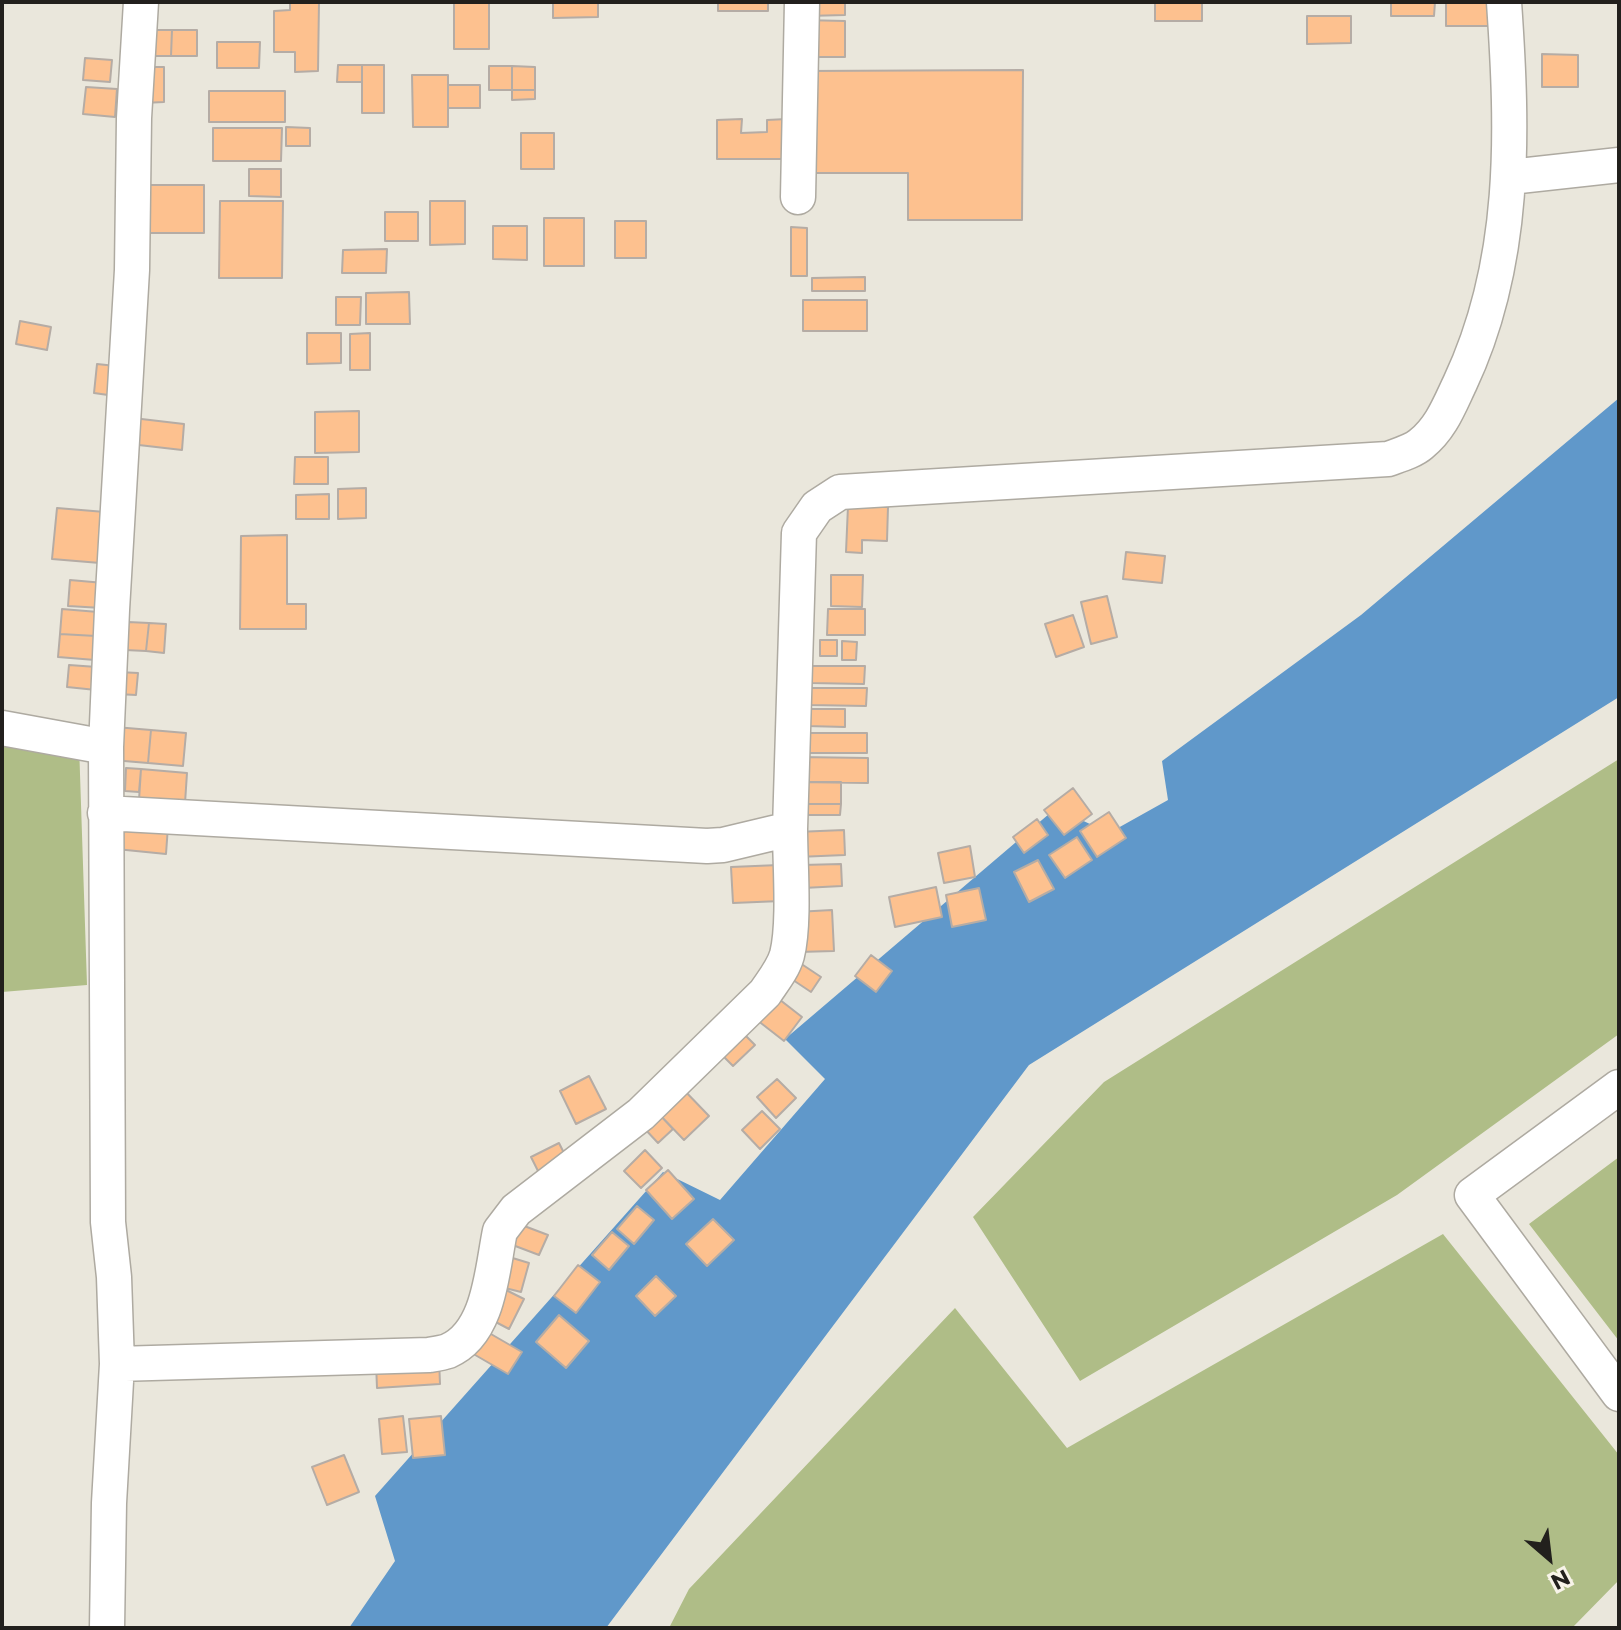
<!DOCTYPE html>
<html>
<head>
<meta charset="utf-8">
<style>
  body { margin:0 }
  #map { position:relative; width:1621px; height:1630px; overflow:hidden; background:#eae7dc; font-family:Montserrat,sans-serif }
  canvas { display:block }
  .frame { position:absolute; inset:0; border:4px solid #22201d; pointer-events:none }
  .north { position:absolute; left:1509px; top:1518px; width:80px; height:80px; -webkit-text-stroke:6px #f8f4e9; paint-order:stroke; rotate:152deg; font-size:22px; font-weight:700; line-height:32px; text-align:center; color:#22201d }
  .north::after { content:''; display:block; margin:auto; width:28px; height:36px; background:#22201d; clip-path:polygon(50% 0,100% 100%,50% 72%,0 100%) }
</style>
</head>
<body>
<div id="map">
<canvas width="1621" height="1630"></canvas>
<div class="frame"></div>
<div class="north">N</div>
</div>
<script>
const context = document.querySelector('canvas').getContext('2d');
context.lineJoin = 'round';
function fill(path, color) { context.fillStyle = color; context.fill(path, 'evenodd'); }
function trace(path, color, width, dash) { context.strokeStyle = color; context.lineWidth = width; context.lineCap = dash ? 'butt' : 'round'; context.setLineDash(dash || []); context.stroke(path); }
fill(new Path2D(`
  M2,738l77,6 8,241 -85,7z
  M1619,759v275l-222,161 -317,186 -107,-164 131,-135z
  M1619,1157v184l-90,-117z
  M1443,1234l176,221v125l-47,48h-903l20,-39 266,-281 112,140z`), '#afbd87');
fill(new Path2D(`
  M1619,398v299l-590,368 -423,563h-257l46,-67 -20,-65 288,-324 57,28 105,-121 -40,-40 271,-231 53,25 59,-33 -6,-39 199,-146z`), '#6098ca');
const building = new Path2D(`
  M290,2h29l-1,69 -23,1v-20h-21v-41l16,-1z
  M454,2h35v47h-35z
  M553,2h45v15l-45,1z
  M718,2h50v9h-50z
  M806,2h39v13l-39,1z
  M1155,2h47v19h-47z
  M1391,2h44l-1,14h-43z
  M1446,2h45v24h-45z
  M1307,16h44v27l-44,1z
  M803,20l42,1v36h-42z
  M146,30h26l-1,26h-25z
  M172,30h25v26h-26z
  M217,42h43l-1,26h-42z
  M1542,54l36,1v32h-36z
  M85,58l27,2 -2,22 -27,-2z
  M338,65h24v17h-25z
  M362,65h22v48h-22z
  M489,66h23v24h-23z
  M512,66l23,1v23h-23z
  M143,67h21v35l-21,1z
  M1023,70l-1,150h-114v-47h-104l1,-102z
  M412,75h36v52h-35z
  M448,85h32v23h-32z
  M86,87l31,2 -2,28 -32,-3z
  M512,90h23v9l-23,1z
  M209,91h76v31h-76z
  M742,119l-1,14 26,-1v-12l20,-1v40h-70v-39z
  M286,127l24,1v18h-24z
  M213,128h69l-1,33h-68z
  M521,133h33v36h-33z
  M249,169h32v28l-32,-1z
  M139,185h65v48h-54v-19h-11z
  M220,201h63l-1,77h-63z
  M430,201h35v43l-35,1z
  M385,212h33v29h-33z
  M544,218h40v48h-40z
  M615,221h31v37h-31z
  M493,226h34v34l-34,-1z
  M791,227l16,1v48h-16z
  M387,249l-1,24h-44l1,-23z
  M865,277v14h-53v-13z
  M409,292l1,32h-44v-31z
  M336,297h25l-1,28h-24z
  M803,300h64v31h-64z
  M20,321l31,6 -4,23 -31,-6z
  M307,333h34v30l-34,1z
  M370,333v37h-20v-36z
  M97,364l28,3 -3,30 -28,-4z
  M359,411v41l-44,1v-41z
  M133,418l51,6 -2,26 -52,-6z
  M295,457h33v27h-34z
  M366,488v30l-28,1v-30z
  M329,494v25h-33v-24z
  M848,506l40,1 -1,34 -25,-1v13l-16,-1z
  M57,508l48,4 -5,51 -48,-4z
  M287,535v69h19v25h-66l1,-93z
  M1126,552l39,4 -3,27 -39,-4z
  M831,575h32l-1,32 -31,-1z
  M70,580l34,3 -2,25 -34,-2z
  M1107,596l10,41 -26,7 -10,-42z
  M62,609l36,3 -2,24 -36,-2z
  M828,609h37v26h-38z
  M1073,615l11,32 -28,10 -11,-33z
  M128,622l21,1 -3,28 -21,-1z
  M149,623l17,1 -2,29 -18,-2z
  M60,634l36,2 -1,24 -37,-3z
  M820,640h17v16h-17z
  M842,641l15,1 -1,18h-14z
  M69,665l28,2 -1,23 -29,-3z
  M811,666h54l-1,18 -53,-1z
  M118,672l20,1 -2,22 -19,-1z
  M811,688h56l-1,18 -56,-1z
  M807,709h38v18l-38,-1z
  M115,727l36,3 -3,33 -36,-3z
  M151,730l35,3 -3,33 -35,-3z
  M807,733h60v20h-61z
  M799,757l69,1v25l-69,-1z
  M126,768l15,1 -2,23 -14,-1z
  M141,769l46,4 -2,30 -46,-3z
  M799,782h42v22h-43z
  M1073,788l19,26 -28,21 -20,-25z
  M798,804h43l-1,11h-42z
  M1109,812l17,26 -29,19 -17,-26z
  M1037,819l11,16 -24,18 -11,-16z
  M119,822l49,4 -2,28 -50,-5z
  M844,830l1,25 -48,2 -1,-25z
  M1077,837l15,23 -27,18 -16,-23z
  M970,846l5,31 -31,6 -6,-30z
  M1038,860l16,29 -25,13 -15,-30z
  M841,864l1,22 -39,2 -1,-23z
  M779,865l2,36 -48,2 -2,-36z
  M936,887l6,30 -47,10 -6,-30z
  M979,888l7,32 -34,7 -6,-32z
  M832,910l2,41 -36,1 -2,-40z
  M871,955l21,16 -16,21 -21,-16z
  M797,961l24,16 -10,15 -24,-16z
  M775,996l27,21 -18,24 -27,-21z
  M740,1030l15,15 -22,21 -15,-15z
  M589,1076l17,33 -30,15 -16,-33z
  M777,1079l19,19 -20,20 -19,-21z
  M683,1089l26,27 -25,24 -26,-27z
  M762,1111l18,18 -20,20 -18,-19z
  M658,1113l15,16 -15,14 -14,-15z
  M559,1143l12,24 -28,14 -12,-24z
  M645,1150l17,18 -21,20 -17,-17z
  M668,1170l26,29 -22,20 -26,-29z
  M637,1206l17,14 -20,24 -17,-15z
  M713,1219l21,21 -27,26 -21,-22z
  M519,1224l29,11 -9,20 -29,-11z
  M612,1232l17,14 -20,24 -17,-15z
  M506,1256l23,7 -8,29 -24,-6z
  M578,1265l22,17 -24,31 -22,-17z
  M656,1276l20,20 -21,20 -19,-20z
  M504,1289l20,10 -15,30 -19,-10z
  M559,1315l30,26 -23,27 -30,-26z
  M484,1330l38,22 -14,22 -38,-22z
  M439,1358l1,26 -63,4 -1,-25z
  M403,1416l4,36 -25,2 -3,-35z
  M441,1416l4,39 -32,3 -4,-39z
  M344,1455l15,37 -32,13 -15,-38z`);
fill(building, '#fdc18f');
trace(building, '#b5aca5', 2);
const street = new Path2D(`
  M1510,177l109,-12
  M798,197l4,-195
  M2,728l104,19 6,-137 20,-340 2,-152 7,-116
  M106,747l2,475 6,55 3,87 -8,139 -2,125
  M105,813l602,33 16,-1 67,-16 9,-296 18,-26 23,-15 548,-33c11,-4 25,-8 33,-15 20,-16 28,-38 39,-61 57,-121 53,-251 44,-381
  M1619,1087l-147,108 147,199
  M117,1364l312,-9c6,-1 13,-2 19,-4 42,-18 44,-82 52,-120l16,-21 125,-96 124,-121c8,-12 18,-24 22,-38 8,-32 3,-91 3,-126`);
trace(street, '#aeaaa1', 37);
trace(street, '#fff', 34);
</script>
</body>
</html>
